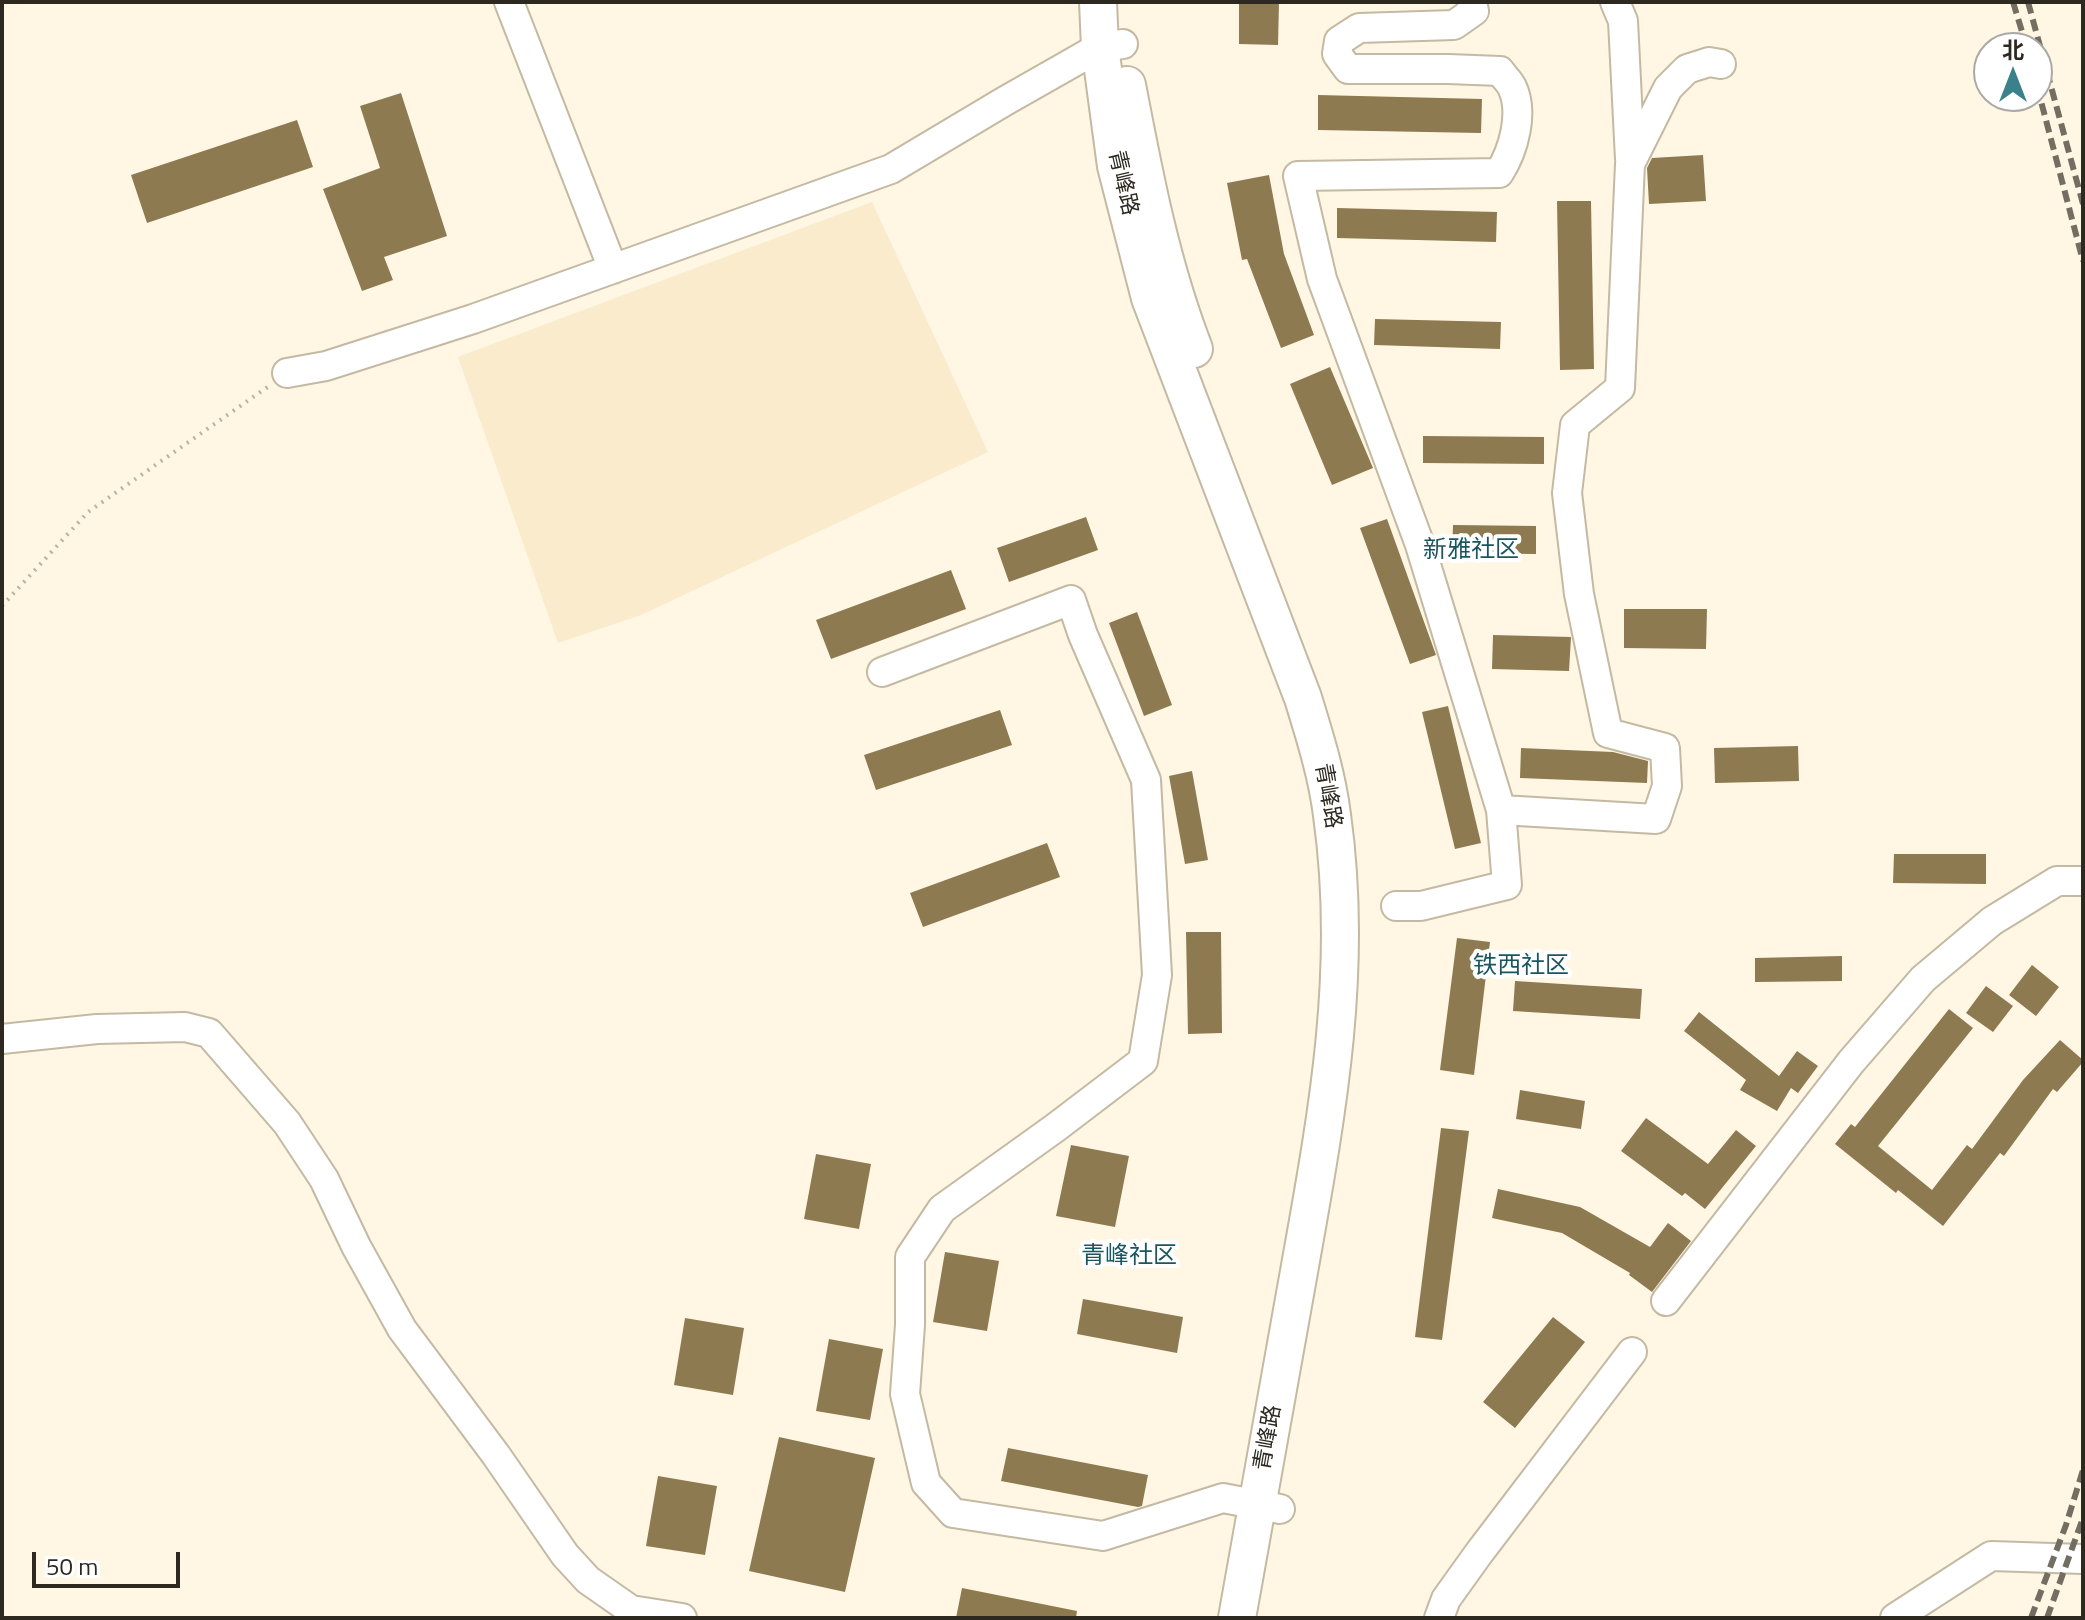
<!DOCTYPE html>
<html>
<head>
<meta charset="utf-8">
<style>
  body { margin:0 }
  #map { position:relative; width:2085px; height:1620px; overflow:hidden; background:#fff6e3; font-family:"Titillium Web","Noto Sans SC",sans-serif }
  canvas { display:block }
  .frame { position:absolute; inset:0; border:4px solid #2d2920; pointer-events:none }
  .north { position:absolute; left:1973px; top:32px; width:80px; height:80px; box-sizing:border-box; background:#fff; border:2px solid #aba9a6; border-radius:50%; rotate:0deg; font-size:22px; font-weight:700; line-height:32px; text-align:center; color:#2d2920 }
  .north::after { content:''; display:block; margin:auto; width:28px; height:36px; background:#3b818c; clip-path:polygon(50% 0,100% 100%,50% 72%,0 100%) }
  .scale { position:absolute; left:32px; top:1552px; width:148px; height:36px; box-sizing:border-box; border:4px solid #2d2920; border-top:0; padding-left:10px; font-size:24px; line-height:28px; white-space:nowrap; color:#2d2920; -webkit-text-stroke:6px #fff; paint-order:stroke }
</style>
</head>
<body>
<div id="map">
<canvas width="2085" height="1620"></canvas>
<div class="frame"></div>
<div class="north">北</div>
<div class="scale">50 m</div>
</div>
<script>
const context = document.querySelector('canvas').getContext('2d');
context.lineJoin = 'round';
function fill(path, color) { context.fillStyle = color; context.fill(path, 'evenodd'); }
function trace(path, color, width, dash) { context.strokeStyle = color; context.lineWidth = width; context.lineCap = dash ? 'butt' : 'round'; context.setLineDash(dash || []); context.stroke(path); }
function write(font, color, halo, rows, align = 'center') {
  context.font = font + ' "Titillium Web","Noto Sans SC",sans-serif'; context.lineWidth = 8; context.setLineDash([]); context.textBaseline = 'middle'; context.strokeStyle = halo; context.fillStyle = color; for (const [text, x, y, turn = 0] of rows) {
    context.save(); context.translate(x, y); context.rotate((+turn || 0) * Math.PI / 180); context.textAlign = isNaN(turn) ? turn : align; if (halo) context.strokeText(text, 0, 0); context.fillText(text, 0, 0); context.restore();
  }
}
fill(new Path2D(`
  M872,202l116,250 -347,163 -83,28 -100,-286z`), '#f9ebcc');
fill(new Path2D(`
  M1239,2h40l-1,43 -39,-1z
  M401,93l46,143 -63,21 9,23 -31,11 -39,-102 57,-21 -20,-62z
  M1318,95l164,4 -1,34 -163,-3z
  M297,120l16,47 -166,56 -16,-48z
  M1703,155l3,46 -57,3 -2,-36 5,-10z
  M1269,175l15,79 30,81 -33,13 -34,-89 -5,1 -15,-77z
  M1557,201h34l3,168 -34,1z
  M1337,208l160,4 -1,30 -159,-4z
  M1375,319l126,3 -1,27 -126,-4z
  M1330,367l43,101 -41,17 -42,-101z
  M1423,436l121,1v27l-121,-1z
  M1086,517l12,33 -89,32 -12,-34z
  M1387,519l49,136 -26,9 -50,-136z
  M1453,525l83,1v28l-84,-1z
  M951,570l15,39 -135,50 -15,-39z
  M1624,609h83l-1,40 -82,-1z
  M1137,612l35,93 -28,11 -35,-93z
  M1493,635l78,2 -2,34 -77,-2z
  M1448,706l33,137 -26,6 -33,-137z
  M1000,710l12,35 -136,45 -12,-35z
  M1798,746l1,35 -84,2 -1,-35z
  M1521,748l92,4 35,9 -1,22 -127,-5z
  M1192,771l16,89 -23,4 -16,-88z
  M1047,843l13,34 -137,50 -13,-34z
  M1894,854h92v30l-93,-1z
  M1186,932h35l1,101 -34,1z
  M1457,938l33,4 -16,133 -34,-5z
  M1842,956v25l-87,1v-24z
  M2032,965l27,22 -23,29 -27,-21z
  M1515,981l127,8 -2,30 -127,-8z
  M1986,986l27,20 -20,26 -27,-19z
  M1949,1009l24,19 -95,118 54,44 35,-45 5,4 51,-69 37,-40 23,20v2l-26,30 -4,-3 -49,67 -4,-3 -57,73 -45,-36 -2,3 -61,-49 16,-20 4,3z
  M1699,1012l80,64 18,-25 21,15 -20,27 -7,-5 -14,23 -37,-21 6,-10 -62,-49z
  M1520,1090l65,11 -4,28 -65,-10z
  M1646,1118l62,46 28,-34 20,16 -51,63 -20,-16 -3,3 -61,-45z
  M1441,1128l28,3 -27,209 -27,-3z
  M1071,1145l58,11 -14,71 -59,-11z
  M816,1154l55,10 -12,65 -55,-10z
  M1498,1189l82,18 70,40 18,-24 23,18 -39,51 -23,-17 1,-2 -68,-40 -70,-15z
  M945,1252l54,9 -12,70 -54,-9z
  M1083,1299l100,18 -6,36 -100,-19z
  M1553,1317l32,25 -70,86 -32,-26z
  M685,1318l59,10 -11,67 -59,-10z
  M829,1339l54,10 -13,71 -54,-9z
  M779,1437l96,21 -30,134 -96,-21z
  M1008,1448l140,27 -6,31 -4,1 -137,-26z
  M658,1476l59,10 -12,69 -59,-9z
  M962,1588l115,23 -1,7h-120z`), '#8d7a51');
const minor = new Path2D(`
  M509,2l104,267
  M1472,2l2,9 -20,14 -95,3 -20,13 -2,13 11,15h100l52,2c3,5 9,10 12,16 12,25 2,63 -13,86l-201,3 24,103 98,266 81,265
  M1615,2l8,19 7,138
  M287,373l39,-7 147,-47 418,-150 114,-68 95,-54 23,-3
  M882,672l189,-72 12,35 63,145 11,195 -14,86 -88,67 -113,81 -32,48v68l-5,69 21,89 27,30 150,23 120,-38 57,11
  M1396,906h25l86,-21 -6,-75 155,9 11,-33 -2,-38 -57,-15 -29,-139 -12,-101 8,-68 45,-37 10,-224 38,-76 19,-19 22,-7 12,2
  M2,1039l95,-10 88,-2 24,6 78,90 37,56 32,67 46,83 94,126 69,100 23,25 43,30 51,8
  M1666,1301l185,-239 72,-83 69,-58 65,-40h26
  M1439,1618l7,-19 33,-46 153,-201
  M1895,1618l96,-62 92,3`);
const major = new Path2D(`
  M1098,2l2,45 16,119 34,132 153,400c12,39 24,77 29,117 22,155 -5,300 -32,451 -21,118 -43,235 -63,352
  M1127,85c17,89 34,179 67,264`);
trace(minor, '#c4b9a2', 32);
trace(major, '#c4b9a2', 40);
trace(new Path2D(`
  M2,606l86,-94 181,-126`), '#bab2a3', 4, [2, 6]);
trace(minor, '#fff', 28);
trace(major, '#fff', 36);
trace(new Path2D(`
  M2013,2l14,46
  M2028,2l55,202
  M2037,86l46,175
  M2031,1618l35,-93 17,-55
  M2047,1618l36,-100`), '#746e62', 6, [12, 6]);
write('22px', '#2d2920', '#fff', [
  ["青峰路",1122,183,77],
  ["青峰路",1327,796,80],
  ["青峰路",1269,1438,-80]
]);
write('24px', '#1b555e', '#fff', [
  ["新雅社区",1471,551],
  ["铁西社区",1521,967],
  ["青峰社区",1129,1257]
]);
</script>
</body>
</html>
